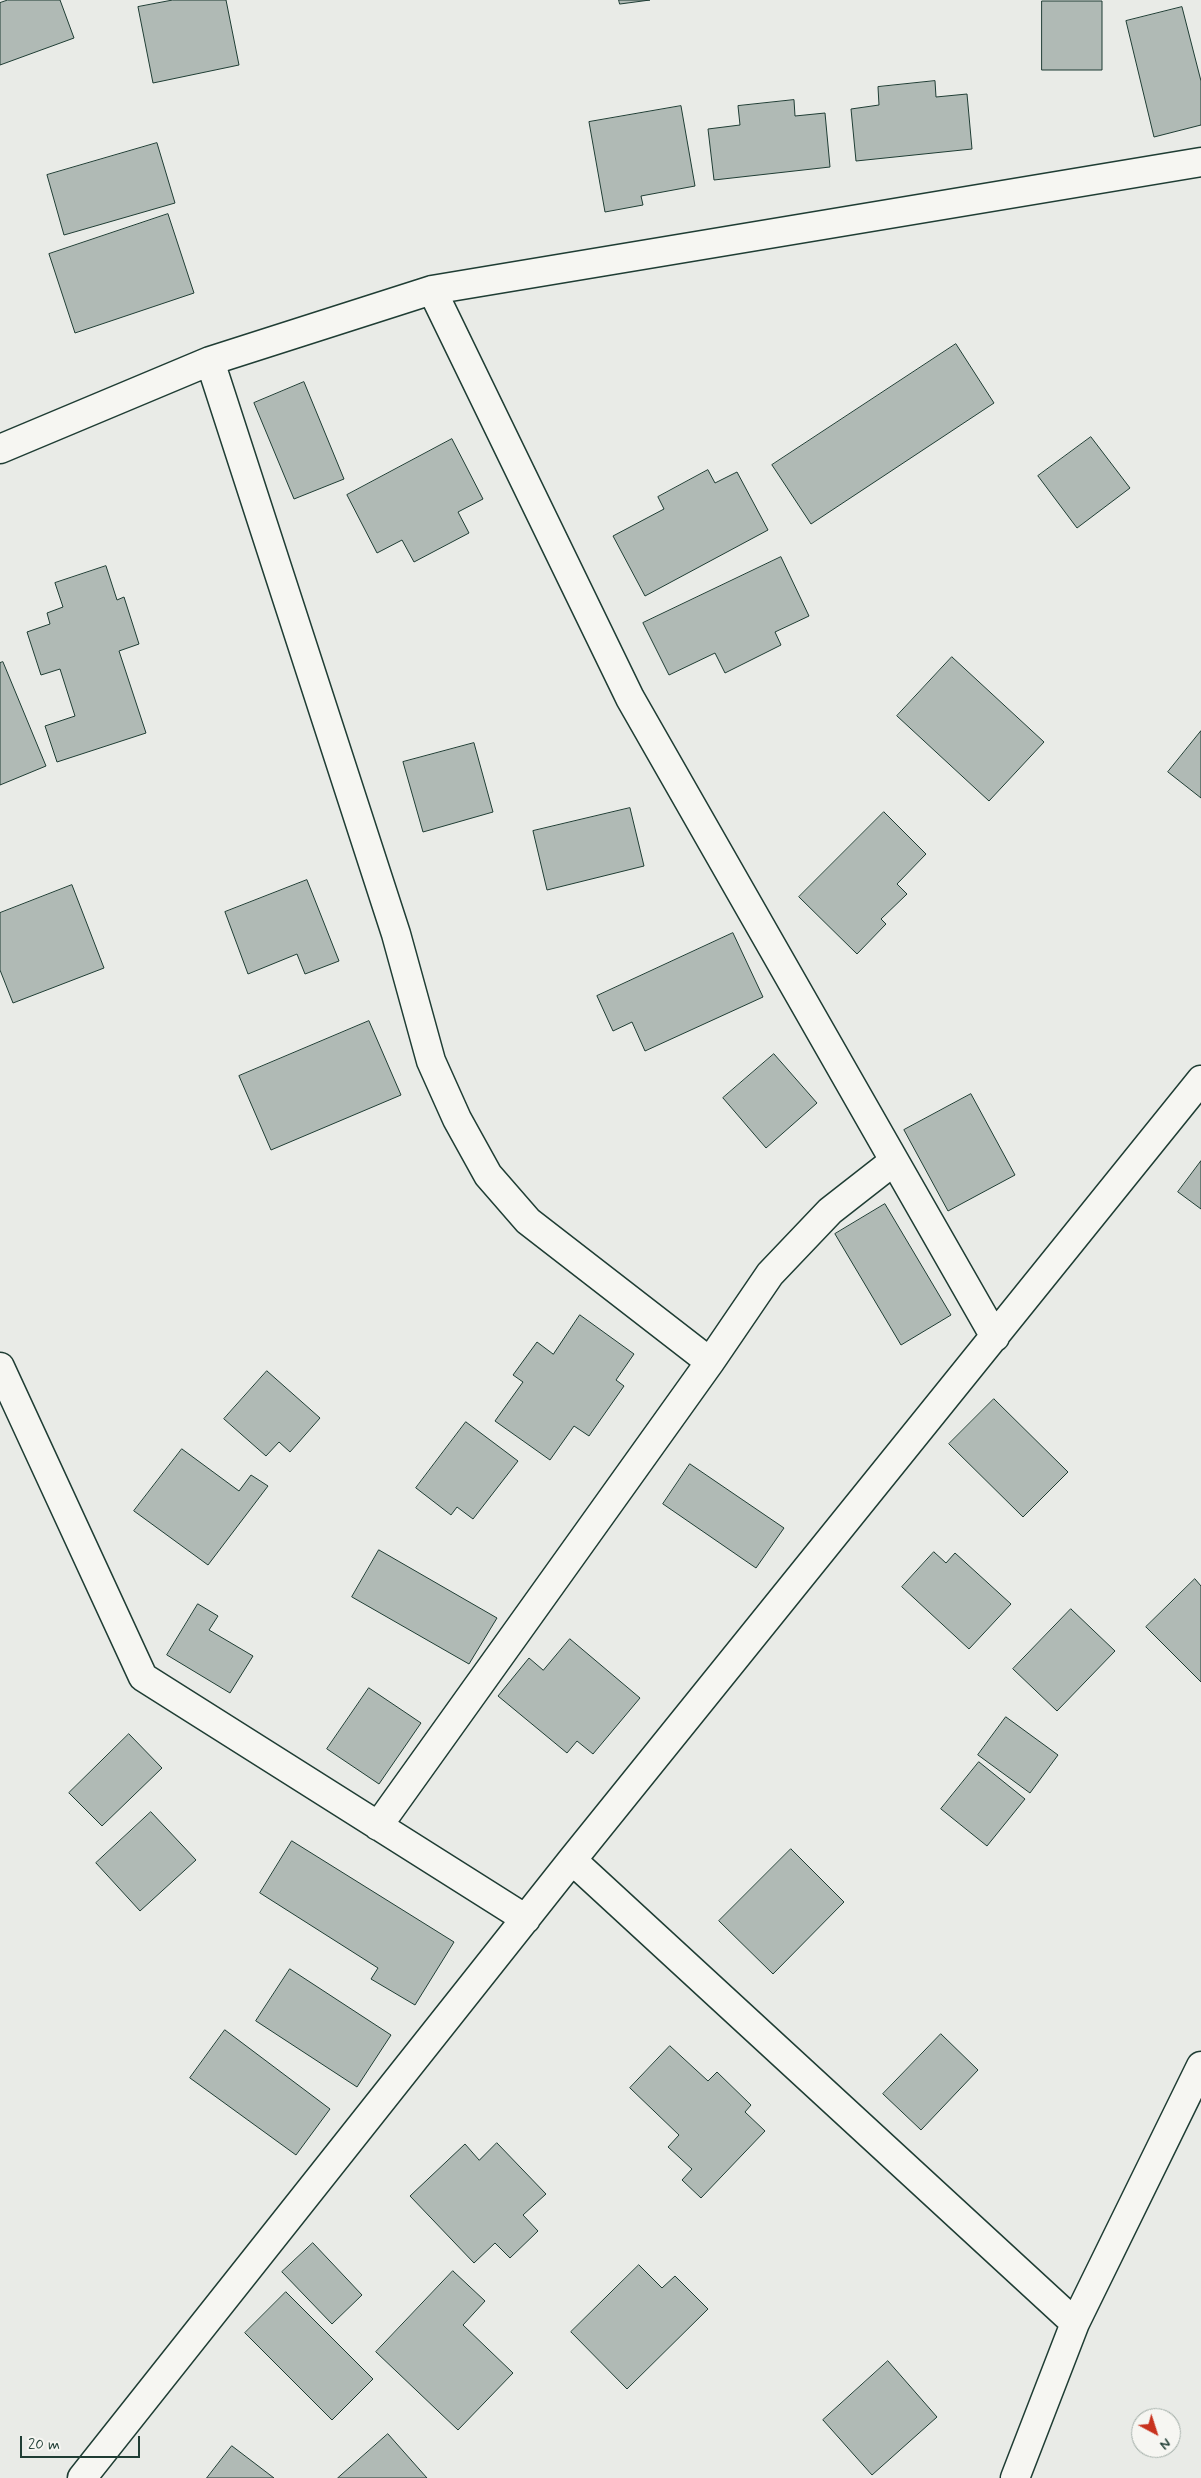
<!DOCTYPE html>
<html>
<head>
<meta charset="utf-8">
<style>
  body { margin:0 }
  #map { position:relative; width:1201px; height:2478px; overflow:hidden; background:#e9ebe7; font-family:Mynerve,sans-serif }
  canvas { display:block }
  .north { position:absolute; left:1131px; top:2408px; width:50px; height:50px; box-sizing:border-box; background:#f6f6f2; border:1px solid #a0aca6; border-radius:50%; rotate:140deg; font-size:14px; font-weight:700; line-height:20px; text-align:center; color:#1f3d34 }
  .north::after { content:''; display:block; margin:auto; width:18px; height:22px; background:#c8321e; clip-path:polygon(50% 0,100% 100%,50% 72%,0 100%) }
  .scale { position:absolute; left:20px; top:2436px; width:120px; height:22px; box-sizing:border-box; border:2px solid #1f3d34; border-top:0; padding-left:6px; font-size:15px; line-height:18px; white-space:nowrap; color:#1f3d34; -webkit-text-stroke:4px #f6f6f2; paint-order:stroke }
</style>
</head>
<body>
<div id="map">
<canvas width="1201" height="2478"></canvas>
<div class="north">N</div>
<div class="scale">20 m</div>
</div>
<script>
const context = document.querySelector('canvas').getContext('2d');
context.lineJoin = 'round';
function fill(path, color) { context.fillStyle = color; context.fill(path, 'evenodd'); }
function trace(path, color, width, dash) { context.strokeStyle = color; context.lineWidth = width; context.lineCap = dash ? 'butt' : 'round'; context.setLineDash(dash || []); context.stroke(path); }
const building = new Path2D(`
  M8,0h52l14,38 -74,27v-62z
  M173,0h53l13,65 -86,18 -15,-76z
  M619,0h31l-30,4z
  M1042,1h60v69h-60z
  M1182,7l19,74v44l-47,12 -28,-116z
  M935,81l1,16 31,-3 5,55 -116,12 -5,-52 28,-4 -1,-18z
  M794,100l1,16 30,-3 5,54 -116,13 -6,-51 32,-4 -2,-19z
  M681,106l14,80 -54,10 2,9 -38,7 -16,-90z
  M157,143l18,60 -111,32 -17,-60z
  M168,214l26,79 -119,40 -26,-79z
  M956,344l38,59 -183,121 -39,-59z
  M304,382l40,97 -50,20 -40,-96z
  M1091,437l39,51 -53,40 -39,-52z
  M452,439l31,60 -25,13 11,21 -55,29 -12,-22 -25,13 -30,-58z
  M708,470l7,13 22,-11 31,58 -123,66 -32,-60 51,-27 -6,-12z
  M781,557l28,59 -34,16 6,13 -56,28 -10,-20 -46,22 -26,-52z
  M106,566l11,34 7,-3 15,47 -20,7 27,82 -89,29 -12,-36 30,-10 -15,-47 -19,6 -14,-43 23,-8 -3,-11 16,-6 -8,-24z
  M952,657l92,85 -55,59 -92,-85z
  M3,662l43,104 -46,19v-122z
  M1201,731v67l-33,-26z
  M474,743l19,69 -70,20 -20,-70z
  M630,808l14,58 -97,24 -14,-59z
  M884,812l42,42 -29,30 10,10 -26,25 5,5 -29,30 -58,-57z
  M307,880l32,81 -34,13 -8,-20 -49,20 -23,-62z
  M72,885l32,83 -91,35 -13,-33v-57z
  M733,933l30,64 -118,54 -13,-29 -19,9 -16,-35z
  M369,1021l32,74 -130,55 -32,-74z
  M774,1054l43,49 -51,45 -43,-50z
  M971,1094l44,81 -67,36 -44,-81z
  M1201,1161v48l-23,-17z
  M885,1204l66,111 -50,30 -66,-111z
  M580,1315l54,39 -18,26 8,6 -35,50 -15,-10 -24,34 -55,-39 28,-39 -10,-7 24,-33 16,12z
  M267,1371l53,47 -30,34 -11,-10 -13,14 -42,-37z
  M994,1399l74,73 -45,45 -74,-73z
  M466,1422l52,39 -45,58 -16,-12 -6,8 -35,-27z
  M182,1449l57,42 12,-16 17,11 -60,79 -74,-54z
  M690,1464l94,64 -28,40 -93,-64z
  M379,1550l118,68 -28,46 -117,-67z
  M934,1552l12,11 9,-10 56,51 -42,45 -67,-62z
  M1195,1579l6,7v96l-55,-55z
  M198,1604l20,12 -9,14 44,26 -23,37 -63,-38z
  M1071,1609l44,42 -58,60 -44,-42z
  M570,1639l70,59 -47,56 -16,-13 -10,12 -69,-57 31,-38 14,12z
  M369,1688l52,35 -42,61 -52,-35z
  M1006,1717l52,38 -28,38 -52,-38z
  M129,1734l33,34 -60,58 -33,-33z
  M979,1762l46,37 -38,47 -46,-37z
  M151,1812l45,48 -56,51 -44,-48z
  M292,1841l162,101 -39,63 -44,-26 7,-11 -118,-75z
  M791,1849l53,53 -71,72 -54,-53z
  M290,1969l101,66 -34,52 -101,-66z
  M225,2030l105,79 -34,46 -106,-77z
  M941,2034l37,36 -57,60 -38,-36z
  M670,2046l38,35 9,-9 34,33 -6,7 20,19 -64,67 -19,-18 10,-11 -24,-22 11,-12 -49,-47z
  M497,2143l49,51 -23,21 15,16 -28,27 -15,-15 -21,20 -64,-67 55,-52 14,16z
  M313,2243l49,52 -30,29 -50,-52z
  M639,2265l23,23 13,-12 33,33 -81,80 -56,-57z
  M453,2271l32,30 -22,24 50,48 -55,57 -82,-78z
  M286,2292l87,87 -41,41 -87,-87z
  M888,2361l49,56 -65,58 -49,-55z
  M388,2434l39,44h-89z
  M232,2446l42,32h-67z`);
fill(building, '#b0bab5');
trace(building, '#1f3d34', 1);
const minor = new Path2D(`
  M432,290l198,408 365,639
  M210,361l186,573 35,127 26,58 31,56 40,46 182,141
  M0,449l210,-88 222,-71 769,-128
  M0,1367l143,310 383,242
  M378,1826l332,-464 60,-88 60,-63 64,-50
  M572,1860l503,463
  M82,2478l490,-618 629,-780
  M1015,2478l60,-155 126,-257`);
trace(minor, '#1f3d34', 31);
trace(minor, '#f6f6f2', 28);
</script>
</body>
</html>
